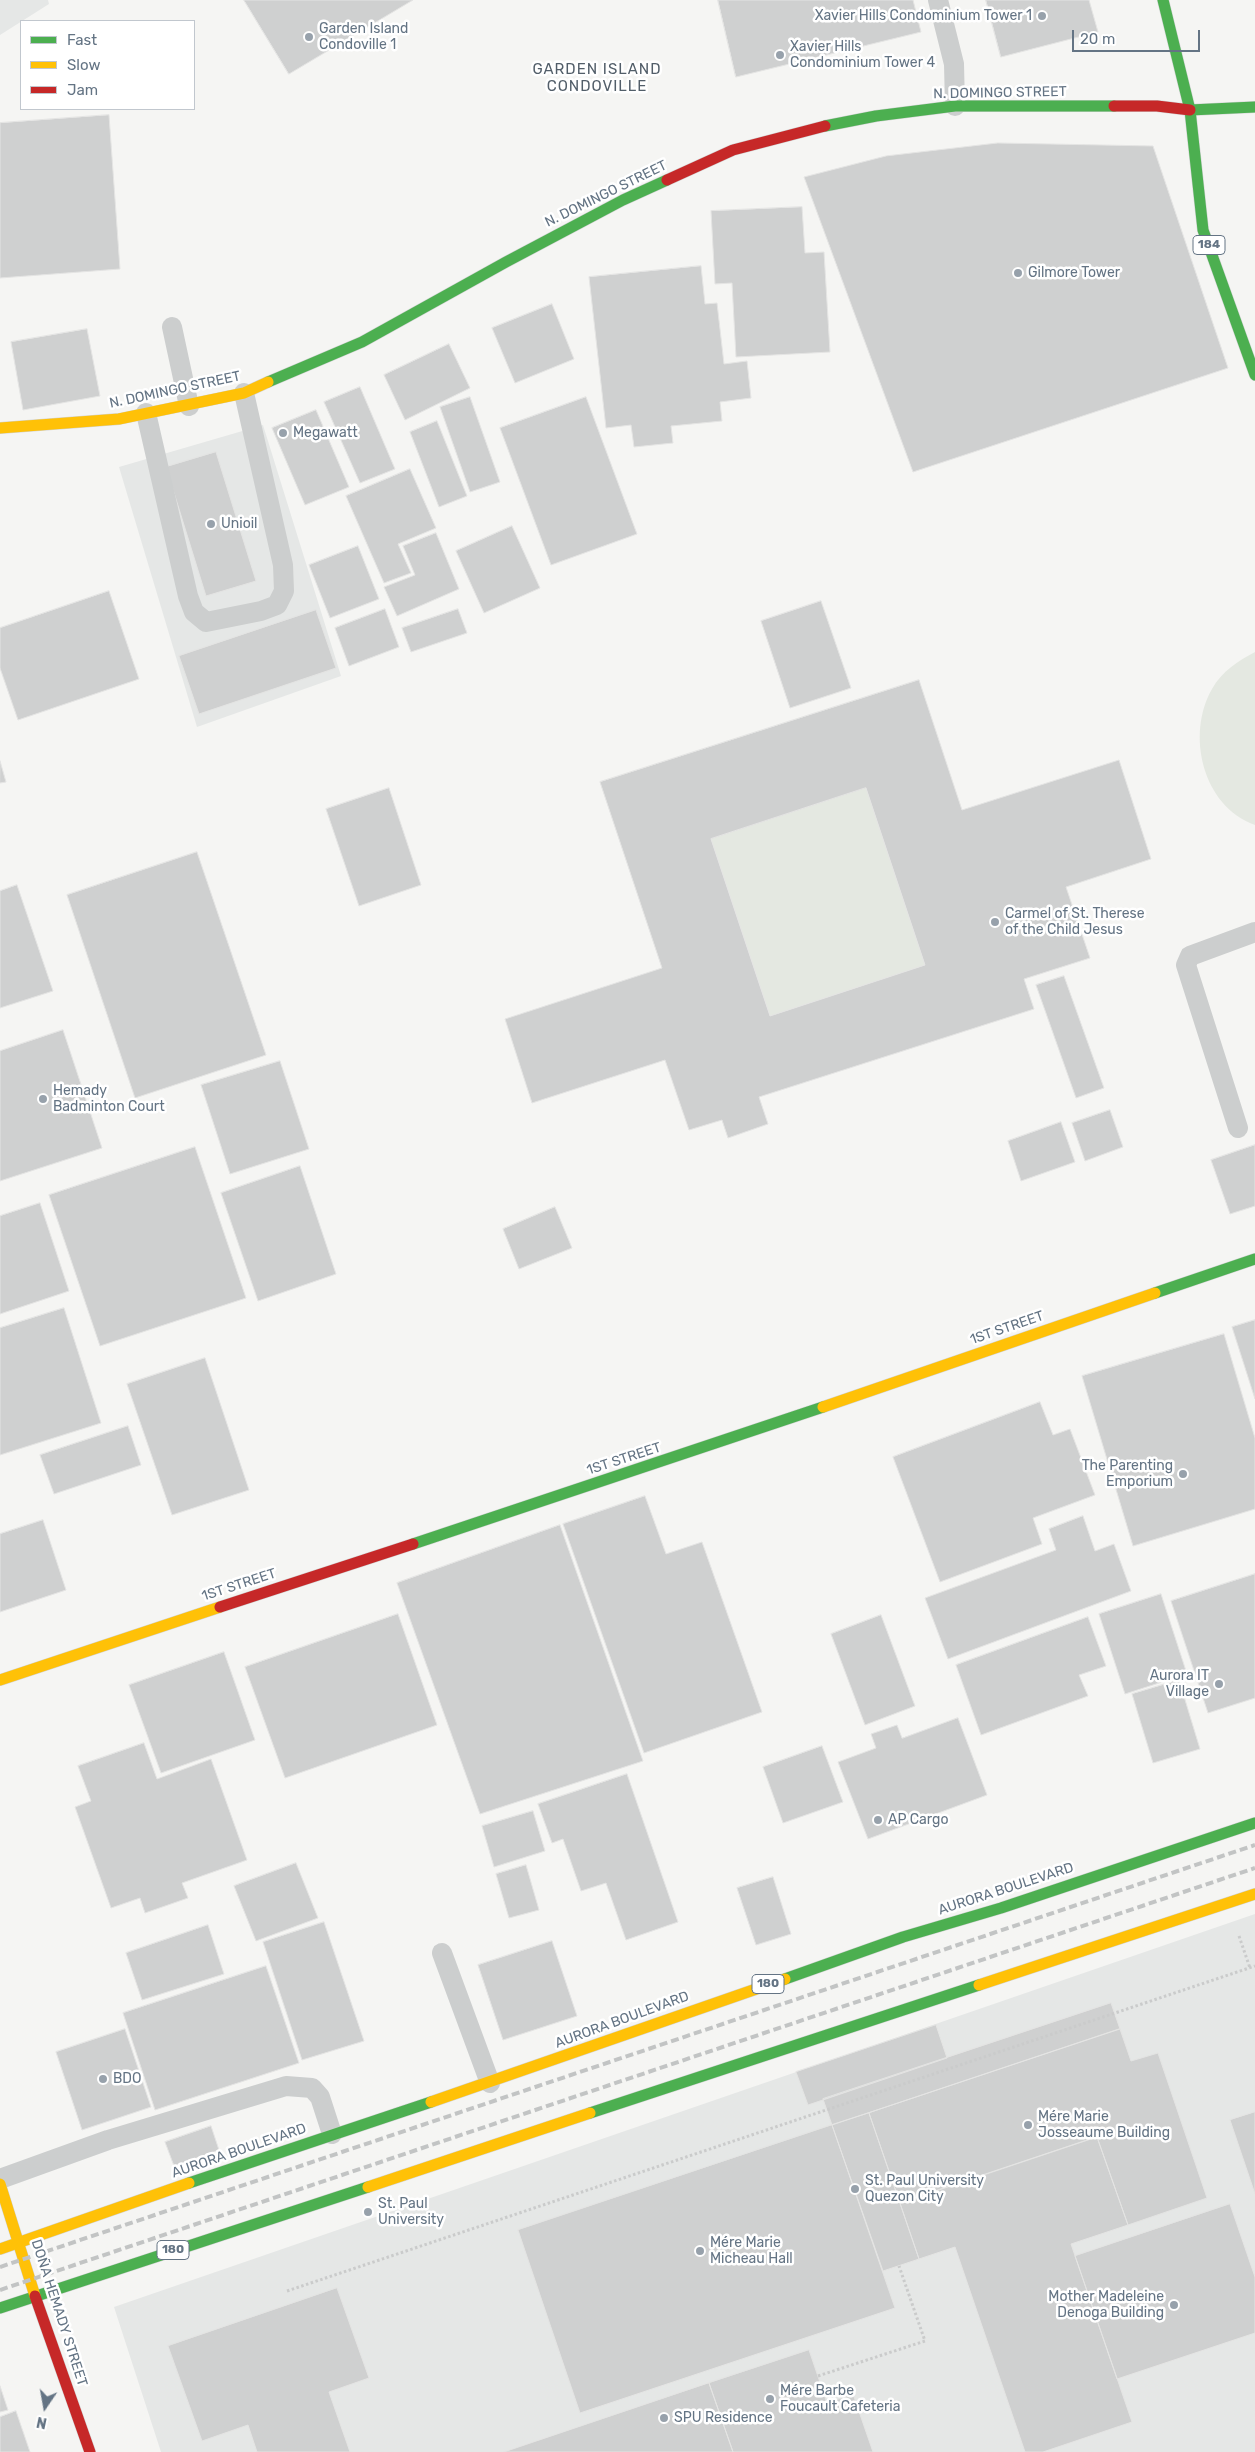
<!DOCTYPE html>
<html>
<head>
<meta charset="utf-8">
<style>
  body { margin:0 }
  #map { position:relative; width:1255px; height:2452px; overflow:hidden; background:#f5f5f3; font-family:Rubik,sans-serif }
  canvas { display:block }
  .legend { position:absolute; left:20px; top:20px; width:175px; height:90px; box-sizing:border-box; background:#fff; border:1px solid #c1c7ce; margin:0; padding:6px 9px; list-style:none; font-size:15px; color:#647484 }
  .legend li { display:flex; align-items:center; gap:10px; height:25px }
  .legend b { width:25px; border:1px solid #c1c7ce }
  .north { position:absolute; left:20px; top:2382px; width:50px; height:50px; -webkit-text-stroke:4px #fff; paint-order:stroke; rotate:192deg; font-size:14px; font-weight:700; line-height:20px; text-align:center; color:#647484 }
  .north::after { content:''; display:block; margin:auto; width:18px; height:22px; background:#647484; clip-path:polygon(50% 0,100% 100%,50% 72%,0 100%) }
  .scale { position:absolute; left:1072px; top:30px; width:128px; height:22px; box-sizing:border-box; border:2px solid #647484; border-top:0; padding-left:6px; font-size:15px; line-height:18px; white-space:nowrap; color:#647484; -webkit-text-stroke:4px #fff; paint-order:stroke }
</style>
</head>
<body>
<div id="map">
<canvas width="1255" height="2452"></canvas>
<ul class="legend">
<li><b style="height:6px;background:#4caf50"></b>Fast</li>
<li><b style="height:6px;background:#ffc107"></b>Slow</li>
<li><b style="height:6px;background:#c62828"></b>Jam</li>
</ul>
<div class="north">N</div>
<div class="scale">20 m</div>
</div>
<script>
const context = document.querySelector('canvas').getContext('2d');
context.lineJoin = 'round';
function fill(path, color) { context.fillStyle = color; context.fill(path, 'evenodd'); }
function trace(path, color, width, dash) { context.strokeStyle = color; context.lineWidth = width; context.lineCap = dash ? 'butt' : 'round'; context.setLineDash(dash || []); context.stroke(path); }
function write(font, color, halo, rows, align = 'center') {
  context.font = font + ' Rubik,sans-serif'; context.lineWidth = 5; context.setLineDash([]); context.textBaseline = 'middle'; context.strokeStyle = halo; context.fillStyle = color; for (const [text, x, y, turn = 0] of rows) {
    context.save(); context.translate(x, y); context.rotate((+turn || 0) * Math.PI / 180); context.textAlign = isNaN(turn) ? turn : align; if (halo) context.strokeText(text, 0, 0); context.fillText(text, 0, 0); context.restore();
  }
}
fill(new Path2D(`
  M0,0h48l1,4 -49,31z
  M263,425l78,251 -144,51 -78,-260z
  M1255,1914v538h-1094l-47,-145z`), '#e5e7e6');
fill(new Path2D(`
  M1255,652v173c-53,-19 -69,-91 -43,-136 10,-18 26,-28 43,-37z
  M866,788l59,177 -155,51 -59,-177z`), '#e4e8e1');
const building = new Path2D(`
  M244,0h169l-124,74z
  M718,0h195l8,32 -185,45z
  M986,0h103l9,32 -97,25z
  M109,115l11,154 -120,9v-155z
  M998,143l155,3 75,222 -315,104 -109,-295 82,-21z
  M802,207l3,46 19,-1 6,100 -94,5 -4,-74 -17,1 -4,-73z
  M701,266l4,38 12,-1 7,61 23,-3 4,37 -31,4 2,19 -51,5 2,17 -39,4 -3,-22 -25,3 -17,-151z
  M552,304l22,55 -59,24 -23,-55z
  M87,329l13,67 -77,14 -12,-68z
  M449,344l21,44 -65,32 -21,-45z
  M360,387l35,82 -35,14 -36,-81z
  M470,397l30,85 -30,10 -30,-85z
  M586,397l51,137 -86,31 -51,-137z
  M316,410l33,77 -44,18 -33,-77z
  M437,421l30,75 -28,11 -29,-75z
  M216,452l40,129 -50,15 -40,-129z
  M410,469l26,59 -38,16 13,29 -27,10 -38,-87z
  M512,526l28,62 -56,25 -28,-62z
  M436,533l23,56 -62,27 -13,-29 31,-12 -12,-29z
  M358,546l21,53 -49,19 -21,-53z
  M109,591l30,88 -121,41 -18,-52v-40z
  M821,601l30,87 -61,20 -29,-87z
  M385,609l14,38 -50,19 -14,-38z
  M458,609l9,24 -56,19 -9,-24z
  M316,610l20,58 -137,46 -20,-58z
  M919,680l43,130 157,-50 32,99 -85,28 24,71 -66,21 10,30 -275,88 9,27 -40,14 -6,-18 -33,10 -24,-70 -133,43 -27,-84 157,-51 -62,-186zM866,788l59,177 -155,51 -59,-177z
  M0,761l6,21 -6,1z
  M389,788l32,97 -62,21 -33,-97z
  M197,852l69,203 -131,43 -68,-203z
  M17,885l36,106 -53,17v-117z
  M1064,976l40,112 -28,10 -40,-113z
  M63,1030l39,118 -102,33v-130z
  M280,1061l29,88 -79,25 -29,-89z
  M1110,1110l13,37 -38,14 -13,-38z
  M1061,1122l14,40 -54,19 -13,-40z
  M1255,1145v61l-25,8 -19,-54z
  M195,1147l51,151 -146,48 -51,-151z
  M300,1166l36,108 -78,27 -37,-108z
  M40,1203l29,88 -69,23v-98z
  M555,1207l17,41 -53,21 -16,-40z
  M64,1308l37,115 -101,32v-127z
  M1255,1320v79l-23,-72z
  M1224,1334l31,104v71l-122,37 -51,-170z
  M205,1358l44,132 -77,25 -45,-131z
  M1040,1402l13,33 17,-6 25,66 -62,23 9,26 -102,38 -47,-125z
  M128,1426l13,39 -87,29 -14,-39z
  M645,1496l21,58 36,-12 60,170 -118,41 -81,-229z
  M1083,1516l12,35 19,-7 17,47 -183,68 -23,-61 131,-48 -7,-21z
  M43,1520l23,70 -66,22v-78z
  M560,1525l83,236 -163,53 -83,-231z
  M1255,1574v124l-47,15 -37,-112z
  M1161,1594l26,80 -62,20 -26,-80z
  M398,1614l39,111 -152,53 -40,-111z
  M881,1615l34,91 -50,19 -34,-91z
  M1088,1617l18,49 -27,9 9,21 -107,39 -25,-70z
  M224,1652l31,88 -94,33 -32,-88z
  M1179,1680l21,69 -47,14 -21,-69z
  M958,1718l29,77 -119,44 -30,-77 38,-14 -5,-14 26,-9 5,13z
  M144,1743l13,36 54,-20 36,101 -65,23 6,15 -43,15 -5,-15 -29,10 -36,-101 16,-6 -13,-35z
  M822,1746l21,56 -60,21 -20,-56z
  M627,1774l51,148 -52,18 -20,-57 -25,8 -18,-52 -11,4 -14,-39z
  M533,1811l12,40 -51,16 -12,-41z
  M296,1863l22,55 -62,23 -22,-55z
  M526,1865l13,45 -30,8 -13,-44z
  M773,1877l18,57 -35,11 -19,-57z
  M324,1922l40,119 -62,19 -39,-118z
  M208,1925l16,49 -82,26 -16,-47z
  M552,1941l25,75 -74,24 -25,-75z
  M266,1966l33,97 -144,47 -32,-97z
  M1111,2003l9,26 -288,96 -9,-26z
  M936,2025l11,33 -139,47 -12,-33z
  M125,2029l26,78 -69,23 -26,-78z
  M1120,2029l11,32 27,-8 49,145 -79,27 -31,-88 -197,66 -31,-90z
  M1255,2112v82l-25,-74z
  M869,2113l50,146 -36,12 -51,-146z
  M832,2125l63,183 -315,105 -62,-183z
  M211,2126l8,24 -45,16 -9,-24z
  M1097,2137l31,88 -57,19 61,178 -89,30h-18l-70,-205 -36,12 -19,-56z
  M1230,2204l25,73v56l-138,46 -42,-123z
  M337,2288l32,90 -40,14 21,60h-93l-9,-27 -46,16 -34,-95z
  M809,2350l18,53 26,-9 20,58h-140l-24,-69z
  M709,2383l24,69h-229z
  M0,2386l8,24 -8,2z
  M16,2411l14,41h-30v-35z`);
fill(building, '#cfd0d0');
trace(building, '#e4e4e3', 1);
const fast = new Path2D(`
  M1163,0l27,110 13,120 52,145
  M1190,110l65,-3
  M825,126l51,-10 79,-10h159
  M268,382l94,-40 144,-80 117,-62 44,-20
  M1155,1293l100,-34
  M413,1544l410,-137
  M785,1979l118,-42 98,-29 254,-85
  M590,2113l389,-128
  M189,2183l242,-81
  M0,2308l368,-121`);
const slow = new Path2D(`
  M0,428l119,-9 125,-26 24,-11
  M823,1407l332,-114
  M0,1680l220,-73
  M979,1985l276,-91
  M431,2102l354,-123
  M0,2184l35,112
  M368,2187l222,-74
  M0,2249l189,-66`);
const jam = new Path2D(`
  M1114,106h43l33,4
  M667,180l66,-30 92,-24
  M220,1607l193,-63
  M35,2296l55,156`);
trace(fast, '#d1d3d3', 12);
trace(slow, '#d1d3d3', 12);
trace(jam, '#d1d3d3', 12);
trace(new Path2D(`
  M1239,1936l11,32
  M287,2291l968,-325
  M818,2376l107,-35 -26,-75`), '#cacbcb', 3, [2.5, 2.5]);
trace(new Path2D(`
  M938,0l16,64 1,42
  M172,327l17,79
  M146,413l42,183 6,16 12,10 55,-11 16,-6 7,-14 -1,-26 -39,-172
  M1238,1128l-52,-163 4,-9 65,-24
  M442,1953l48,130
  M0,2179l108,-39 178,-54 26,2 8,9 12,37`), '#cccece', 20);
trace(fast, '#4caf50', 11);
trace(slow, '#ffc107', 11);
trace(jam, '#c62828', 11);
trace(new Path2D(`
  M0,2267l1255,-422
  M0,2290l1255,-422`), '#c2c4c4', 4, [8, 4]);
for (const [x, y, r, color] of [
  [1042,16,5,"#97a1ab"],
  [309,37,5,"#97a1ab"],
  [780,55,5,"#97a1ab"],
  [1018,273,5,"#97a1ab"],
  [283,433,5,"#97a1ab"],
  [211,524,5,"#97a1ab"],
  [995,922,5,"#97a1ab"],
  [43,1099,5,"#97a1ab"],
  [1183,1474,5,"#97a1ab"],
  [1219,1684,5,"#97a1ab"],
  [878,1820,5,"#97a1ab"],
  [103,2079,5,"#97a1ab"],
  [1028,2125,5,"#97a1ab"],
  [855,2189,5,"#97a1ab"],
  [368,2212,5,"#97a1ab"],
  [700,2251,5,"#97a1ab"],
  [1174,2305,5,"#97a1ab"],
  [770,2399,5,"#97a1ab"],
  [664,2418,5,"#97a1ab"]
]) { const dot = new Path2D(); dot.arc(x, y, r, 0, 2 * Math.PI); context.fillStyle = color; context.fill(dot); trace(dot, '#fff', 2); }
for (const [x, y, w] of [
  [1209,245,32],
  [768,1984,32],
  [173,2250,32]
]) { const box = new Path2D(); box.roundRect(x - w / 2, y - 9.5, w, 19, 4); context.fillStyle = '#fff'; context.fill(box); trace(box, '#647484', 1); }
write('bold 12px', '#647484', null, [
  ["184",1209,245],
  ["180",768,1984],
  ["180",173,2250]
]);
write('14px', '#647484', '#fff', [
  ["Xavier Hills Condominium Tower 1",1032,16,"right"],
  ["Garden Island",319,29],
  ["Condoville 1",319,45],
  ["Xavier Hills",790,47],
  ["Condominium Tower 4",790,63],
  ["Gilmore Tower",1028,273],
  ["Megawatt",293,433],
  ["Unioil",221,524],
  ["Carmel of St. Therese",1005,914],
  ["of the Child Jesus",1005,930],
  ["Hemady",53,1091],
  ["Badminton Court",53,1107],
  ["The Parenting",1173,1466,"right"],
  ["Emporium",1173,1482,"right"],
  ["Aurora IT",1209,1676,"right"],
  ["Village",1209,1692,"right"],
  ["AP Cargo",888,1820],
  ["BDO",113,2079],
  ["Mére Marie",1038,2117],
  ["Josseaume Building",1038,2133],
  ["St. Paul University",865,2181],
  ["Quezon City",865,2197],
  ["St. Paul",378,2204],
  ["University",378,2220],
  ["Mére Marie",710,2243],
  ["Micheau Hall",710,2259],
  ["Mother Madeleine",1164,2297,"right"],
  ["Denoga Building",1164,2313,"right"],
  ["Mére Barbe",780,2391],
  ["Foucault Cafeteria",780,2407],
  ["SPU Residence",674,2418]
], 'left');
write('14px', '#647484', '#fff', [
  ["N. DOMINGO STREET",1000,93,-1],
  ["N. DOMINGO STREET",606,194,-26],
  ["N. DOMINGO STREET",175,390,-12],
  ["1ST STREET",1007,1328,-19],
  ["1ST STREET",624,1459,-18],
  ["1ST STREET",239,1585,-18],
  ["AURORA BOULEVARD",1006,1889,-18],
  ["AURORA BOULEVARD",622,2020,-20],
  ["AURORA BOULEVARD",239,2151,-19],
  ["DOÑA HEMADY STREET",59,2313,72]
]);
context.letterSpacing = '1px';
write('15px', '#525e69', '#fff', [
  ["GARDEN ISLAND",597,70],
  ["CONDOVILLE",597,87]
]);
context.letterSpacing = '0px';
</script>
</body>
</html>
